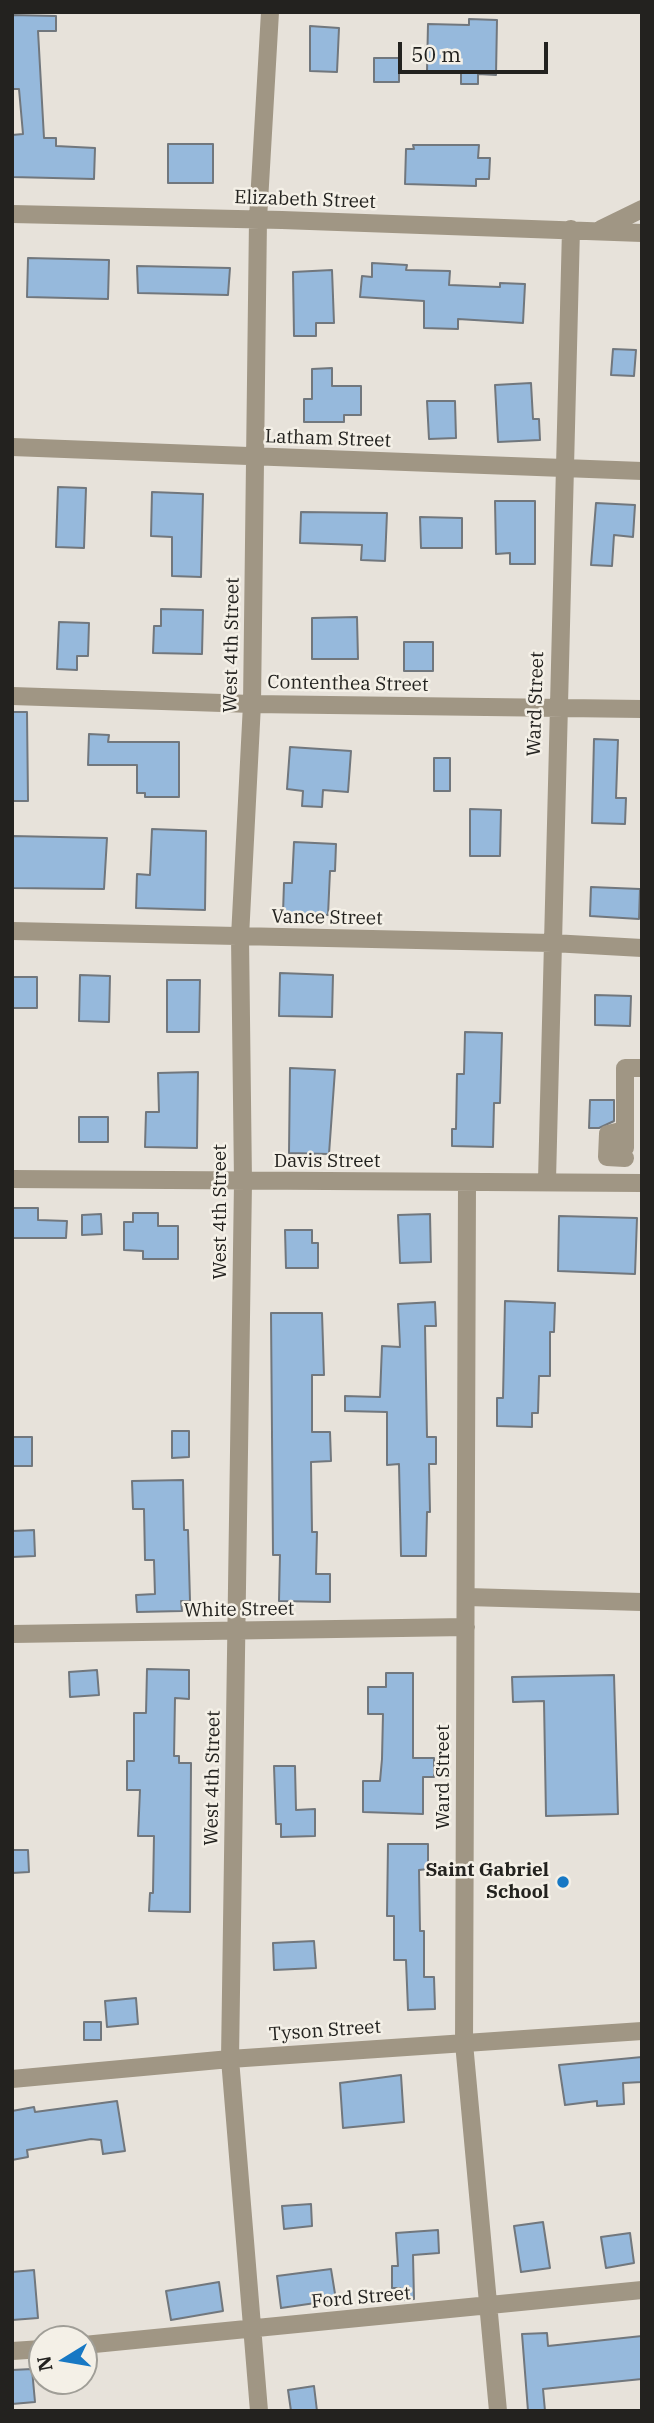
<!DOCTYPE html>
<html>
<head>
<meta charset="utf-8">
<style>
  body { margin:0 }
  #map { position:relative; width:654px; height:2423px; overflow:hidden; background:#e7e2da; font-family:"IBM Plex Serif",serif }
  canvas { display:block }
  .frame { position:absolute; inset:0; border:14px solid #23221f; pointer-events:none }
  .north { position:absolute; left:28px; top:2325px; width:70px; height:70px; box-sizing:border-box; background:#f4f0e7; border:2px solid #a09e97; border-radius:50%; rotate:259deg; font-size:19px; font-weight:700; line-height:28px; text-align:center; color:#23221f }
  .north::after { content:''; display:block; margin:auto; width:24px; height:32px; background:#1778c4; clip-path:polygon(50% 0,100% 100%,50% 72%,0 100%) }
  .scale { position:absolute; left:398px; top:42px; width:150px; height:32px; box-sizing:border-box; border:4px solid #23221f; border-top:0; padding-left:9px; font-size:21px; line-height:24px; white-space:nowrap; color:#23221f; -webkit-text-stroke:5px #f4f0e7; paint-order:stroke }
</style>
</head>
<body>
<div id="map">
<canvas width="654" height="2423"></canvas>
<div class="frame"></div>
<div class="north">N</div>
<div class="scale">50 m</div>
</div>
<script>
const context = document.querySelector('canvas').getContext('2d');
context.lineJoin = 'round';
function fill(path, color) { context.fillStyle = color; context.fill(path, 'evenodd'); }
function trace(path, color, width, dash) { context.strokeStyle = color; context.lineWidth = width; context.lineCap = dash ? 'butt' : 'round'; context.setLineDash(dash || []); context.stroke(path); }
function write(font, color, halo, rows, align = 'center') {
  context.font = font + ' "IBM Plex Serif",serif'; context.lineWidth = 5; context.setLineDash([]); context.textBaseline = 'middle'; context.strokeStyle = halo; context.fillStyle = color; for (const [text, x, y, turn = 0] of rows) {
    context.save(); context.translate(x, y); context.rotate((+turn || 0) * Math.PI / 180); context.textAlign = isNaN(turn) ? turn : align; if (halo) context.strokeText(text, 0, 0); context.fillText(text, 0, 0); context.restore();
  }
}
const building = new Path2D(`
  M12,15l44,1v15h-18l6,107h12v8l39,2 -1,31 -82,-2v-42l11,-1 -4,-45h-7z
  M469,19l28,1 -1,55 -18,-1v10h-17v-11l-34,-1 1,-48 41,1z
  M310,26l29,2 -2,44 -27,-1z
  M374,58h25v24h-25z
  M168,144h45v39h-45z
  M413,145h66l-1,13h12l-1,21h-13v7l-71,-2 1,-35h8z
  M28,258l81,2 -1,39 -81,-2z
  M372,263l35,2 -1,5 44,1 -1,14 51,2v-4l25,1 -2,39 -65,-4v10l-34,-1v-27l-64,-4 2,-21 10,1z
  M137,266l93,2 -2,27 -90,-2z
  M332,270l2,53h-18v13h-22l-1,-64z
  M613,349l23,1 -2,26 -23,-1z
  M332,368v18h29v29h-17v7h-40v-23h8v-30z
  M531,383l2,36h6l1,21 -42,2 -3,-57z
  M427,401h28l1,37 -27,1z
  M58,487l28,1 -2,60 -28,-1z
  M152,492l51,2 -2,83 -29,-1v-39l-21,-1z
  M495,501h40v63h-25v-11l-14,1z
  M596,503l39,2 -2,32 -19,-2 -2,31 -21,-1z
  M301,512l86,1 -2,48 -24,-1 1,-15 -62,-2z
  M420,517l42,1v30h-41z
  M161,609l42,1 -1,44 -49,-1 1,-27h7z
  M357,617l1,42h-46v-41z
  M59,622l30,1 -1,33h-11v14l-20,-1z
  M404,642h29v29h-29z
  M12,712h15l1,89h-16z
  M89,734l20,1 -1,7h71v55h-34v-4h-8v-28h-49z
  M594,739l24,1 -2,58h10l-1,26 -33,-1z
  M290,747l61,4 -3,41 -25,-2 -1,17 -20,-1 1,-15 -16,-2z
  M434,758h16v33h-16z
  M470,809l31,1 -1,46h-30z
  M152,829l54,2 -1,79 -69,-2 1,-34 13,1z
  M12,836l95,2 -3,51 -92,-1z
  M294,842l42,2 -1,27h-5l-2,44 -45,-2 1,-30h8z
  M591,887l49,2 -1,30 -49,-3z
  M280,973l53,2 -1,42 -53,-1z
  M80,975l30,1 -1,46 -30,-1z
  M12,977h25v31h-25z
  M167,980h33l-1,52h-32z
  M595,995l36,1 -1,30 -35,-1z
  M465,1032l37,1 -2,70h-6l-1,44 -41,-1v-17h4l1,-55h7z
  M290,1068l45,2 -6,84 -40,-1z
  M198,1072l-1,76 -52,-1 1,-35h13l-1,-39z
  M590,1100h24v21l-15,7h-10z
  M79,1117h29v25h-29z
  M12,1208h26v12l29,1 -1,17h-54z
  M133,1213h25v13h20v33h-35v-8l-19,-1v-28h9z
  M101,1214l1,20 -20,1v-20z
  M430,1214l1,48 -31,1 -2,-48z
  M559,1216l78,2 -2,56 -77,-3z
  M285,1230h27v13h6v25h-32z
  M505,1301l50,2 -1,29h-4v44h-11l-1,37h-6v14l-35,-1v-28h6z
  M435,1302l1,24h-11l2,111h9v27h-7l1,48h-3l-1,44h-25l-2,-92 -12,1v-53l-42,-1v-15l35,1 2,-51 18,1 -2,-43z
  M271,1313h51l2,62h-12v57h18l1,29 -20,1 1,70h5l-1,42h14v28l-51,-1 1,-46h-7z
  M172,1431h17v26l-17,1z
  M12,1437h20v29h-20z
  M183,1480l1,50h4l2,71h-9l1,10 -45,1 -1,-17 19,-1 -1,-34h-9l-1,-51h-11l-1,-28z
  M34,1530l1,26 -23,1v-26z
  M147,1669l42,1v29l-14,-1 -1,58h5v7h12l-1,149 -41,-1 1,-18h3l1,-57h-16l2,-46h-13v-29h7v-48h12z
  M97,1670l2,25 -29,2 -1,-25z
  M386,1673h27v85h21v19h-11v37l-60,-2v-31h17l2,-22 1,-45h-15v-27h18z
  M614,1675l4,139 -72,2 -2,-115 -31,1 -1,-25z
  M274,1766h21l1,44 19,-1v27l-34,1v-13h-5z
  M388,1844h40v25l-9,1 1,61h4v46h10l1,32 -27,1 -2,-50h-12v-44h-7z
  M12,1850h16l1,22 -17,1z
  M314,1941l2,27 -42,2 -1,-27z
  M136,1998l2,26 -31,3 -2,-26z
  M84,2022h17v18h-17z
  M642,2057v25l-19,1 1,21 -27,2v-5l-32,4 -6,-40z
  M401,2075l3,47 -61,6 -3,-45z
  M117,2101l8,50 -22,3 -2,-14 -10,-1 -64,11 1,7 -16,3v-49l22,-4 1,5z
  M311,2204l1,22 -28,3 -2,-23z
  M543,2222l7,46 -29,4 -7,-46z
  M438,2230l1,23 -26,2 1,44 -14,1v-12h-8v-22h6l-2,-33z
  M630,2233l4,30 -28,5 -5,-31z
  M331,2269l5,31 -55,8 -4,-32z
  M34,2270l4,48 -26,2v-48z
  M219,2282l4,29 -52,9 -5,-29z
  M547,2333l1,13 94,-10v43l-99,10 2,22h-17l-6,-77z
  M32,2369l3,33 -23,2v-34z
  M314,2386l3,25h-26l-3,-21z`);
fill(building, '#96b9dc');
trace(building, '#71777d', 2);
trace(new Path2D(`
  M12,214l270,6 360,13
  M601,229l41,-20
  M12,447l630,24
  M12,696l240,8 390,5
  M12,931l540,12 90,5
  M625,1130l-17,4 -1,23 18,1
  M625,1148v-80h17
  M12,1179l630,4
  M547,1180l24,-951
  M467,1183l-3,860 34,368
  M467,1597l175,5
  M12,1634l454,-7
  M12,2079l218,-20 412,-28
  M84,2345l558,-55
  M12,2351l30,-2
  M259,2411l-29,-352 13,-877 -3,-245 12,-233 6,-485 12,-207`), '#a09684', 18);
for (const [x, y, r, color] of [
  [563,1882,7,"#1778c4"]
]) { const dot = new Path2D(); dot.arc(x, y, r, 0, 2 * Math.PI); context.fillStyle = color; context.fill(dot); trace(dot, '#f4f0e7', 2.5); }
write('19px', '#23221f', '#f4f0e7', [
  ["Elizabeth Street",305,200,2],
  ["Latham Street",328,439,2],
  ["West 4th Street",232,645,-89],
  ["Contenthea Street",348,684,1],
  ["Ward Street",536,704,-88],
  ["Vance Street",327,918,1],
  ["Davis Street",327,1162],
  ["West 4th Street",221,1212,-90],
  ["White Street",239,1610,-1],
  ["Ward Street",444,1777,-90],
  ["West 4th Street",213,1778,-89],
  ["Tyson Street",325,2031,-4],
  ["Ford Street",361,2298,-5]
]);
write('bold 19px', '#23221f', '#f4f0e7', [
  ["Saint Gabriel",549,1871],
  ["School",549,1893]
], 'right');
</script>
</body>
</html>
